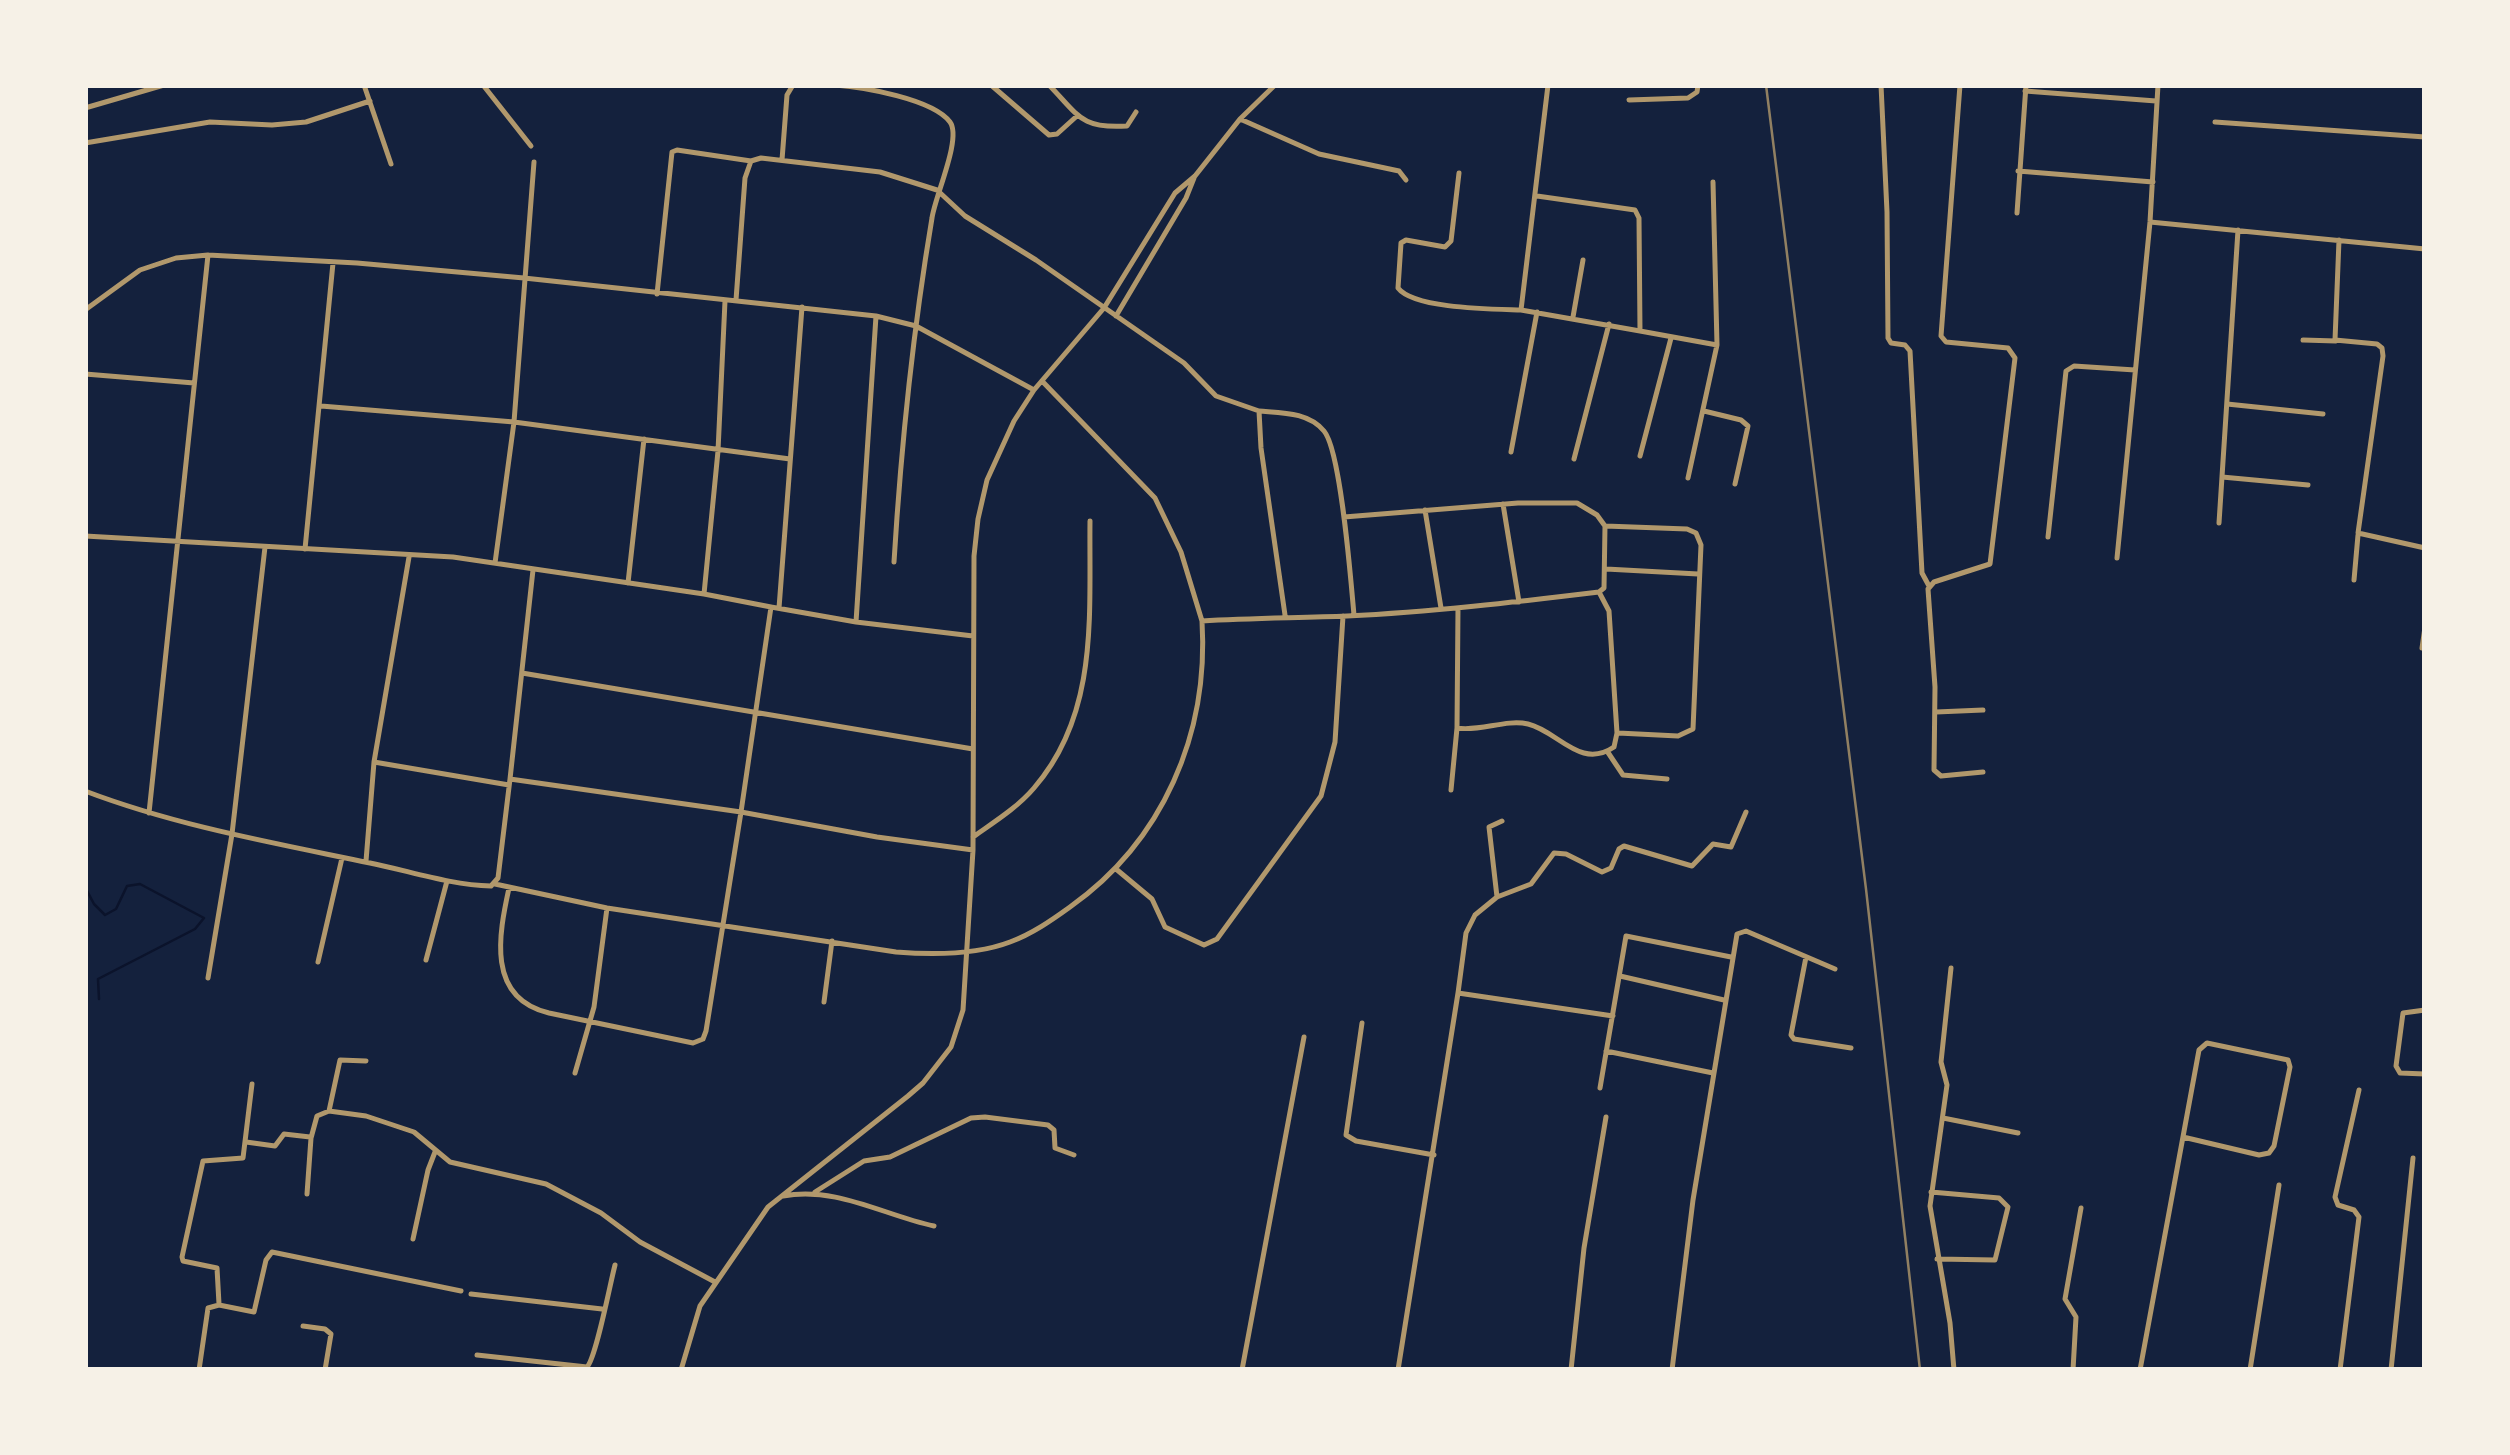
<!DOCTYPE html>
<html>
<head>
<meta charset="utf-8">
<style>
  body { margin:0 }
  #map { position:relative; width:2510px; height:1455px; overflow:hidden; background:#14213d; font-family:"Work Sans",sans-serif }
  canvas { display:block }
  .frame { position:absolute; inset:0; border:88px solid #f6f1e7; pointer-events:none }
</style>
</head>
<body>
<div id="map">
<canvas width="2510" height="1455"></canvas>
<div class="frame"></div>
</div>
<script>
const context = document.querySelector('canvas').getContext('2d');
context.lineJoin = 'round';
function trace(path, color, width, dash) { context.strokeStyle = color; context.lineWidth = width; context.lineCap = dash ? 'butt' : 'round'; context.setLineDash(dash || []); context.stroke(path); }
trace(new Path2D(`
  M85,887l9,17 11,11 11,-6 11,-23 13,-2 64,34 -9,11 -97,50 1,20`), '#0b132b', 2.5);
trace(new Path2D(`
  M364,85l27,79
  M483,85l48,61
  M835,85c28,2 98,14 115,37 12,16 -15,74 -18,96 -19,113 -31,229 -38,344
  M991,85l58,50 8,-1 21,-19
  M1049,85c30,31 32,44 78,41l9,-14
  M1881,85l6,127 1,126 3,5 14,2 5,6 12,222 7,13
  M1960,85l-19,251 5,6 62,6 7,10 -25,206 -56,18 -6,7 7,98 -1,83 7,6 42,-4
  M2025,91l131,10
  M1629,100l59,-2 9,-6 1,-7
  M85,108l79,-23
  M1240,119l79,35 80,17 7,9
  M2215,122l210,15
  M85,143l125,-21 62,3 34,-3 64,-21
  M782,160l5,-65 6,-10
  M2018,171l135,11
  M1459,173l-8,68 -6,6 -39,-7 -5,3 -3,45c16,21 96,21 123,22l27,-225
  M2017,213l9,-128
  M2150,222l275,27
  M2339,240l-4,100 42,4 5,4 1,8 -25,177 67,15
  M657,294l15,-142 5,-2 74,11
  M736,300l9,-122 6,-17 10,-3 119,14 57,18 28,26 71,44 148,103 32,33 43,15
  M725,301l-7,150 -14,143 67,13
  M85,310l55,-40 36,-12 32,-3 149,8 167,15 352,38 -20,306 117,14
  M1521,310l119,21 -1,-113 -4,-8 -98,-14
  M876,316l40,10 118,64
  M1116,316l70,-118 8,-20
  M1573,317l10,-57
  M1640,331l77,14 -4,-163
  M2303,340l33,1
  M85,374l109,9
  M1042,381l113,117 26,54 21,69c48,-3 97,-3 145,-5 84,-4 169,-14 252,-24l5,-4 1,-62 -8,-11 -20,-12h-59l-174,14
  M2227,404l96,10
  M321,406l193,16 276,37
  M1704,411l37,9 7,6 -13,58
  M1511,452l26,-140
  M1640,456l31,-118
  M1574,459l35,-135
  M2222,477l86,8
  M1688,478l29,-133
  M1503,504l16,98
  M1425,510l16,98
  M2219,523l19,-293
  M1605,526l82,3 9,4 5,12 -8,184 -15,7 -60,-3
  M85,536l368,21 251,37
  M2048,537l18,-166 8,-5 61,4
  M305,549l28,-286
  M2117,558l33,-336 8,-137
  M495,563l19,-141 20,-260
  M1606,569l92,5
  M2354,580l4,-45
  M628,583l16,-144
  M779,608l23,-301
  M1458,608l-1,120c23,4 48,-9 71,-4 30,7 52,46 86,23l3,-14 -8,-122 -10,-19
  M1285,615l-24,-167 -2,-37c23,2 49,1 65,20 17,20 27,152 30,184
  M2422,648l3,-21
  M522,673l451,76
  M1936,712l47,-2
  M1607,751l16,24 44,4
  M374,762l135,23
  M510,779l23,-209
  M1451,790l6,-62
  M85,791c92,35 189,52 285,72 40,8 80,22 121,23l7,-8 12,-99 231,33 30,-205 85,15
  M149,813l59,-558
  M973,837c21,-15 44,-29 61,-49 65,-75 55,-173 56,-267
  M366,861l8,-99 35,-205
  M1116,869l36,30 13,28 39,18 13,-6 104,-143 14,-54 8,-126
  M495,884l112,24 289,44c37,3 80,3 114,-10 22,-8 42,-22 60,-35 93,-66 139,-173 132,-286
  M509,888c-10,46 -23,110 40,125l144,30 10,-4 3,-8 35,-219 136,25 96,13
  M1497,897l-8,-70 13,-6
  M1806,957l-15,78 3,4 57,9
  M426,960l21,-79
  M318,962l24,-104
  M1951,968l-10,94 6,23 -17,121 20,117 4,47
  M1620,976l104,24
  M208,978l24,-144 33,-287
  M1458,993l8,-60 9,-18 22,-18 34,-13 23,-31 12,1 36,18 9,-4 8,-19 5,-3 68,20 21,-22 18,3 15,-35
  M824,1002l8,-61
  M2425,1010l-22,3 -7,53 4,7 25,1
  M1362,1023l-16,112 10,6 78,14
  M1606,1051l107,22
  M575,1073l19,-66 13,-99
  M1600,1088l26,-152 105,21
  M329,1111l11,-51 26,1
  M1943,1118l75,15
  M246,1142l29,4 9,-12 26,3
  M815,1192l49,-31 26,-4 81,-39 14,-1 63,8 6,5 1,18 19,7
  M1931,1192l68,6 9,9 -13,53 -58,-1
  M307,1194l4,-56 6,-22 12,-5 37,5 48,16 36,30 96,22 55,29 39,29 75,40
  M783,1196c53,-10 100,19 151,30
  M413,1239l15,-69 7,-18
  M471,1294l131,15
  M219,1304l-2,-36 -34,-7 -1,-4 21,-96 40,-3 9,-74
  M303,1326l22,3 6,5 -6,36
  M477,1355l110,12c9,-9 23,-83 28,-102
  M199,1370l9,-62 11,-3 35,7 12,-52 6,-8 189,39
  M681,1370l19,-64 68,-99 140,-111 15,-13 28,-36 12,-37 10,-160 1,-294 4,-37 9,-39 27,-59 20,-31 70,-82 71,-115 20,-17 45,-57 35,-34
  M1242,1370l62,-333
  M1398,1370l60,-377 155,23
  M1571,1370l13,-122 22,-131
  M1672,1370l21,-170 44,-266 9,-3 89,38
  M2073,1370l3,-53 -11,-18 16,-91
  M2140,1370l59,-320 8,-7 81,17 2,7 -16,79 -5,7 -10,2 -76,-18
  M2250,1370l29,-185
  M2340,1370l19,-153 -5,-7 -16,-5 -3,-8 24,-107
  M2391,1370l22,-212`), '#b1986c', 5);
trace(new Path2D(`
  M1766,85l100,804 54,481`), '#918062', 2.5);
</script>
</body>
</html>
